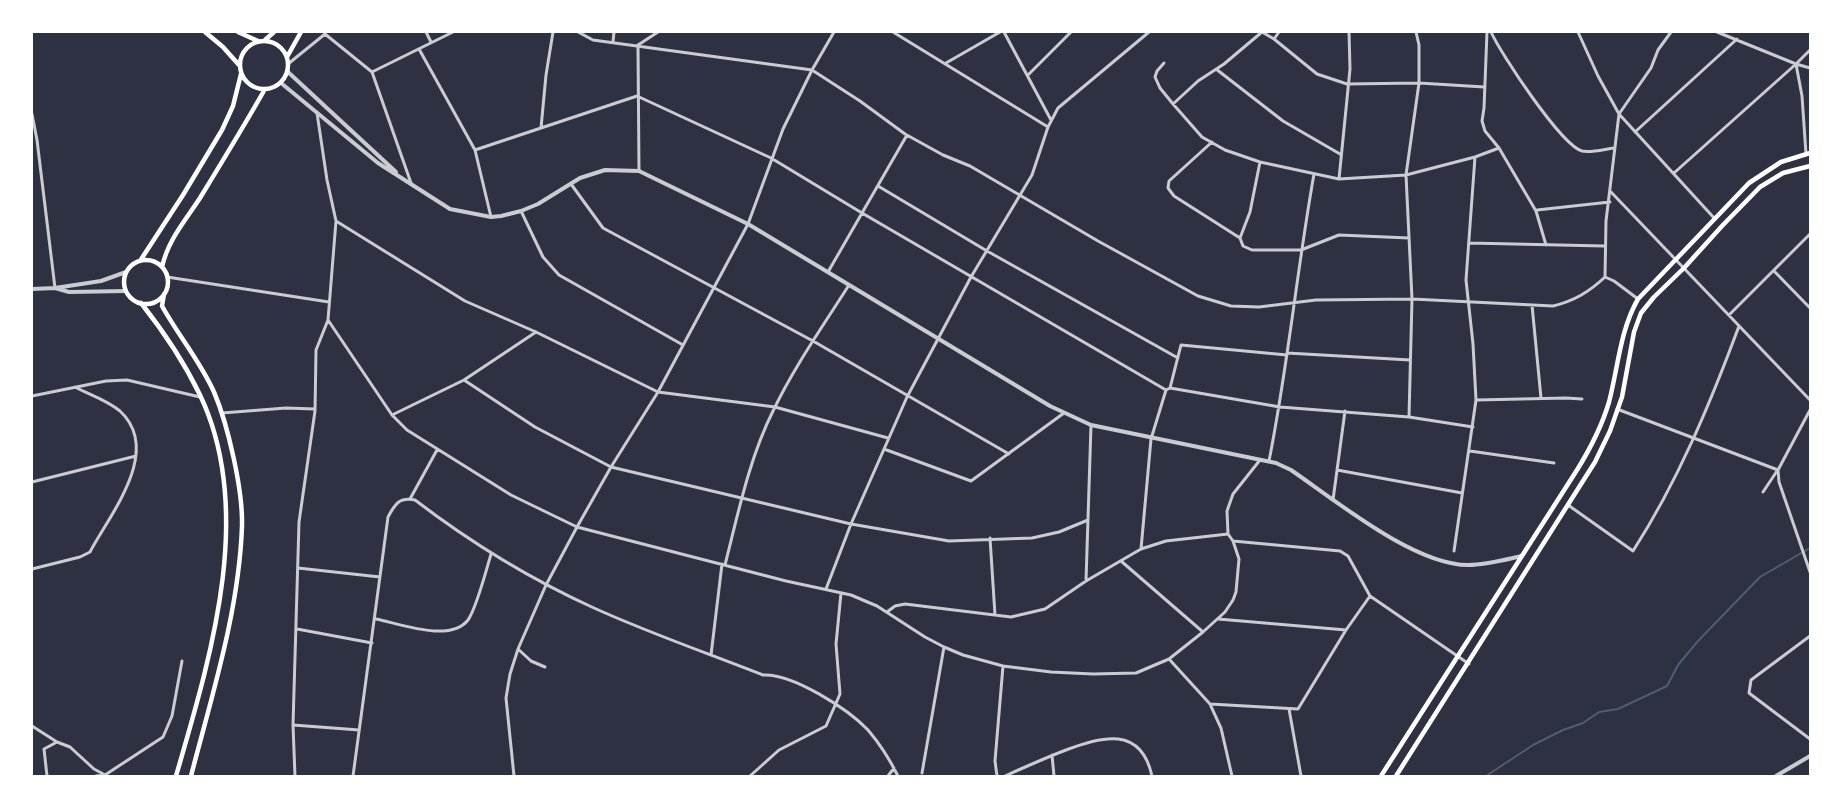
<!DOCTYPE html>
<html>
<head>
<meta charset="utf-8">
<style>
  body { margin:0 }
  #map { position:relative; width:1842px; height:808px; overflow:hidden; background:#2d3142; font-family:Cabin,sans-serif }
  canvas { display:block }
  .frame { position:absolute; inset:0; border:33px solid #fff; pointer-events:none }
</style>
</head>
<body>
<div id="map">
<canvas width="1842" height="808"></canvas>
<div class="frame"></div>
</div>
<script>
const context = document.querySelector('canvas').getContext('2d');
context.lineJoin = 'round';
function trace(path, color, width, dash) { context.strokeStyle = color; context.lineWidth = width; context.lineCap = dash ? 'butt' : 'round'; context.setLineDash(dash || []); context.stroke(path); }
trace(new Path2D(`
  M1486,776l47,-31 30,-15 20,-7 16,-11 19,-3 49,-23 11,-21 20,-24 62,-64 50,-29`), '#4f5d75', 2);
trace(new Path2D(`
  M426,32l5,10
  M578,32l15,8 219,30 48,31 45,33 38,21 27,11 128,75 100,55 33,10 28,1 57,-7 96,-1 141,7c21,-5 36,-14 52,-29
  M893,32l155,95
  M1004,32l47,88
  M1262,32l-38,32 -26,17 -25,23 29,33 23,13 35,12 79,17 67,-4 69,-18 24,-9
  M1262,32l12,7 43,35 30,10 72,-1 65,4
  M1487,32l-3,76 -2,13 3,10 14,17 37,63 10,34
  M1491,32c10,22 70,113 91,119 9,2 23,-2 32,-3
  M1578,32l20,44 21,38 96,105
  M1717,32l79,32 14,4
  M325,34l47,38 39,111
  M1274,39l5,-7
  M613,42l1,-10
  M419,49l56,101 16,67
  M946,63l54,-31
  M1164,63l-7,8 -2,6 5,11 13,16
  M288,64l37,-30v-2
  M1216,69l67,52 57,33
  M372,72l81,-40
  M1028,75l43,-43
  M32,114l5,26 18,148
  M541,128l5,-53 7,-43
  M1635,132l102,-93
  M1212,142l-43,39 -1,7 6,8 66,42 3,8 9,4h49l38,-15 70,3
  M475,150l162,-54 134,62 91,55 304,177 4,-2 110,19 129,10 64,10
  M1806,154l-4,-58 -6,-32 14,-14
  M639,171l-1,-126 20,-13
  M1674,173l122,-109
  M1339,179l11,-110 -1,-37
  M571,184l32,44 210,113 196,113
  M878,186l109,65 191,107
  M1610,191l200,209
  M1537,210l73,-8
  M521,211l22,46 16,18 124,70
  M336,221l129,80 71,31 122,60 117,15 113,31
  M1240,238l10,-26 10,-50
  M1469,243l135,3
  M1774,271l36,37
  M828,272l79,-137
  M167,277l162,25
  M1638,299l-24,-18 -9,-4 1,-56 13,-107 32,-46 7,-18 13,-18
  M1532,305l9,93
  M1729,315l81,-81
  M328,320l64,95 15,15 104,65 66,32 209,54 65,14 26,11 48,31 19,10 19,8 40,11 48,6 42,2 43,-1 33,-14 34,-27 22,-20 8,-12 3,-8 3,-33 -6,-18 -5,-7 -1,-23 6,-17 27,-34
  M1287,353l123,7
  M464,380l71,47 76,40 240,57 98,17 83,-3 27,-6 29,-12
  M1170,388l11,-43 106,10
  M32,396l74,-15 21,-1 73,17
  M1476,400l90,-2 16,1
  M1617,409l161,61 32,-60
  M222,413l64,-5 29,1
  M392,415l72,-35 72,-48
  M1409,417l3,-118 -6,-124 13,-92v-38l-3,-13
  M884,449l87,32 93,-68
  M1470,451l84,12
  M1269,461c19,-95 28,-192 45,-287
  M1337,470l125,23
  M1778,470l1,12 31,90
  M32,482l104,-26
  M1763,492l14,-21
  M410,499l27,-49
  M1333,500l12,-89
  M1568,505l65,46c45,-70 77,-147 106,-225
  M990,538l5,77
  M1233,541l107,10 8,5 22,40 99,68
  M1141,549l10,-110 15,-49
  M1454,551l22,-151 -3,-56 -7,-64 9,-123
  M1121,561l82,71
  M725,565c13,-51 24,-106 48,-154 21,-44 50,-85 76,-126
  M298,568l82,9
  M32,569l48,-12 10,-5c20,-38 73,-101 30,-141 -13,-11 -30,-16 -45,-24
  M1086,581l5,-156
  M826,589l25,-65 56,-127 64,-120 61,-102 16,-48 10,-19 91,-76
  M887,612l8,-6 10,-2 106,13 34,-8 41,-28 55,-32 25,-8 62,-7
  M376,619c25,5 74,24 92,1 8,-11 19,-52 23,-66
  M1218,619l128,11
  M297,629l75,14
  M1810,636l-59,44 -2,13 61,46
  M518,649l13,12 14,6
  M711,655l11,-91
  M1169,659l41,45 11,24 11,48
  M1210,704l88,5 48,-79 24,-34
  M1289,709l12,67
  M293,725l66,5
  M32,726l25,16
  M1052,755l2,21
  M922,773l22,-126
  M47,776l-3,-27 13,-7 13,5 24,22 13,7
  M96,776l9,-1 58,-38 9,-21 10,-55
  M295,776l-2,-51 6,-203 16,-111 1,-61 12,-30 8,-99 -9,-41 -10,-67
  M353,776l35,-259c7,-13 11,-20 27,-17 55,42 115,79 179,108 55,25 113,45 169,67 29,-2 85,34 105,55 12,14 22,30 30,46
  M514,776l-8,-78 4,-24 8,-25 28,-64 31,-58 34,-60 47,-75 90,-168 35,-95 29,-59 22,-38
  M750,776l29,-26 47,-24 14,-32 -4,-50 5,-51
  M888,776l6,-8
  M997,776l-2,-15 8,-95
  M1005,776c20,-9 40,-18 61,-26 36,-14 75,-24 86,26`), '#caccd0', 3);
trace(new Path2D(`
  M288,72l108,100
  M281,83l97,80 72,46 41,8 10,-1 20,-5 17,-7 42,-26 25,-8 34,1 109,53 302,182 41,19 185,38 15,7c44,30 123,95 177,95 18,0 36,-5 54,-9
  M32,289l23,-1
  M126,291l-57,1 -14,-4 46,-7 25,-9
  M1776,776l34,-20`), '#caccd0', 4);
trace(new Path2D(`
  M205,32l18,15 16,18
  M238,32l20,9
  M265,40l9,-8
  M240 65a24 24 0 1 1 48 0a24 24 0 1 1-48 0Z
  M287,57l14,-25
  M124 282a22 22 0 1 1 44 0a22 22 0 1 1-44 0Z
  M140,261l43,-66 39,-65 11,-24 8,-32
  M162,267c6,-27 23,-46 38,-69 22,-36 44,-72 65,-109
  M164,294l-2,12c16,29 38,55 52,86 14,33 29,98 28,134 -3,85 -30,169 -51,250
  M141,303c23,29 43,59 59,92 56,117 10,264 -24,381
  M1381,776l196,-306c13,-21 25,-44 32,-68 9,-34 11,-72 29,-103l111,-116 32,-21 29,-9
  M1396,776l199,-314 15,-31 12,-34 12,-65 7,-19 13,-16 30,-29 38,-42 38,-39 23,-14 27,-7`), '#fff', 4.5);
</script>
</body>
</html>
